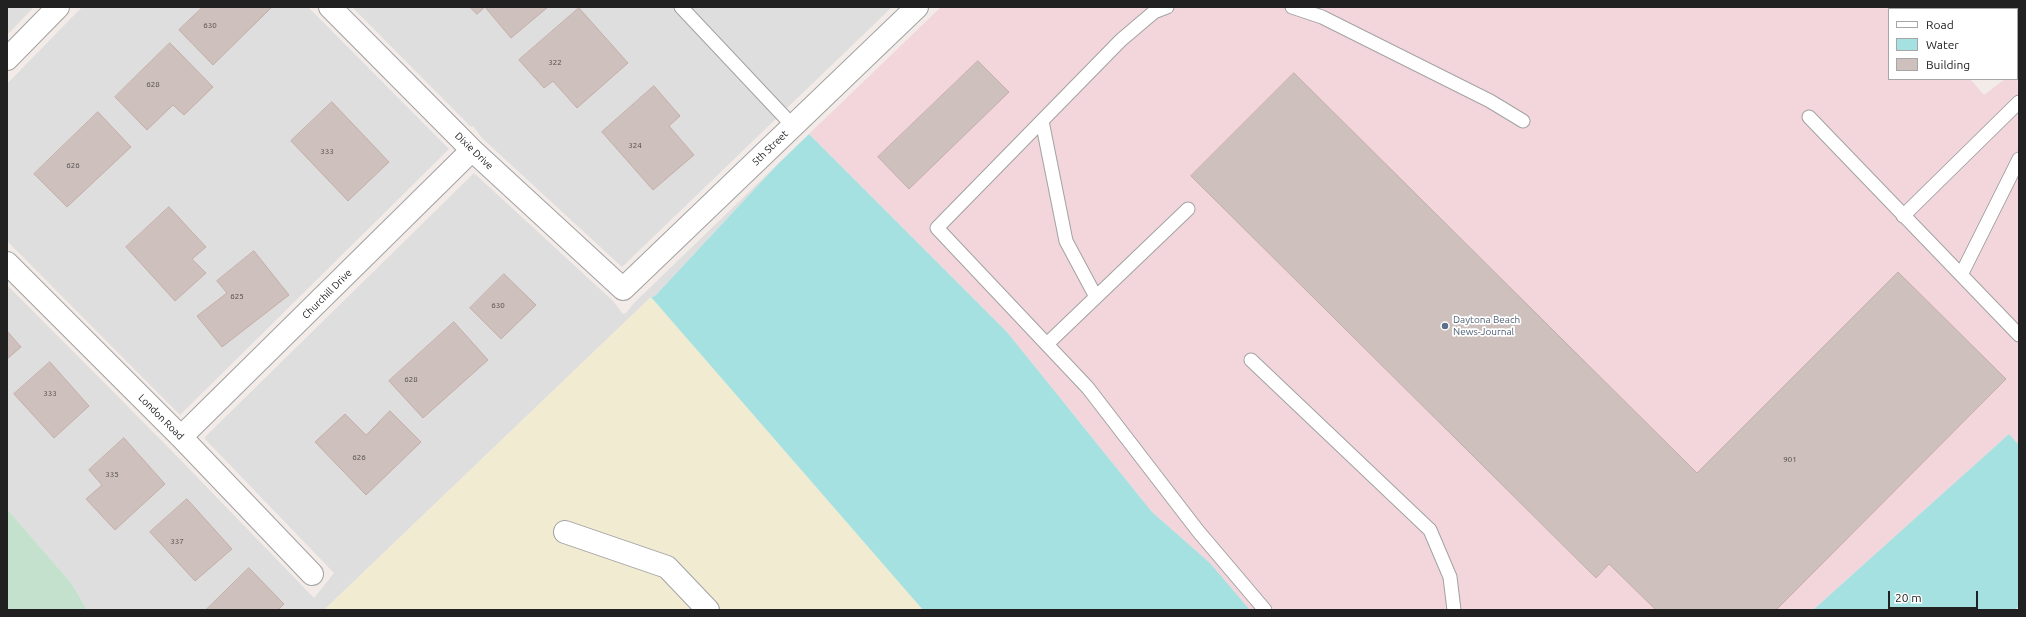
<!DOCTYPE html>
<html>
<head>
<meta charset="utf-8">
<style>
  body { margin:0 }
  #map { position:relative; width:2026px; height:617px; overflow:hidden; background:#f2ebe7; font-family:Ubuntu,sans-serif }
  canvas { display:block }
  .frame { position:absolute; inset:0; border:8px solid #212121; pointer-events:none }
  .legend { position:absolute; left:1888px; top:8px; width:130px; height:72px; box-sizing:border-box; background:#fff; border:1px solid #a6a6a6; margin:0; padding:5px 7px; list-style:none; font-size:12px; color:#212121 }
  .legend li { display:flex; align-items:center; gap:8px; height:20px }
  .legend b { width:20px; border:1px solid #a6a6a6 }
  .scale { position:absolute; left:1888px; top:591px; width:90px; height:18px; box-sizing:border-box; border:2px solid #212121; border-top:0; padding-left:5px; font-size:12px; line-height:14px; white-space:nowrap; color:#212121; -webkit-text-stroke:3px #fff; paint-order:stroke }
</style>
</head>
<body>
<div id="map">
<canvas width="2026" height="617"></canvas>
<div class="frame"></div>
<ul class="legend">
<li><b style="height:5px;background:#fff"></b>Road</li>
<li><b style="height:11px;background:#a5e1e0"></b>Water</li>
<li><b style="height:11px;background:#cec0bd"></b>Building</li>
</ul>
<div class="scale">20 m</div>
</div>
<script>
const context = document.querySelector('canvas').getContext('2d');
context.lineJoin = 'round';
function fill(path, color) { context.fillStyle = color; context.fill(path, 'evenodd'); }
function trace(path, color, width, dash) { context.strokeStyle = color; context.lineWidth = width; context.lineCap = dash ? 'butt' : 'round'; context.setLineDash(dash || []); context.stroke(path); }
function write(font, color, halo, rows, align = 'center') {
  context.font = font + ' Ubuntu,sans-serif'; context.lineWidth = 3.5; context.setLineDash([]); context.textBaseline = 'middle'; context.strokeStyle = halo; context.fillStyle = color; for (const [text, x, y, turn = 0] of rows) {
    context.save(); context.translate(x, y); context.rotate((+turn || 0) * Math.PI / 180); context.textAlign = isNaN(turn) ? turn : align; if (halo) context.strokeText(text, 0, 0); context.fillText(text, 0, 0); context.restore();
  }
}
fill(new Path2D(`
  M7,7h27l-27,28z
  M82,7h226l141,142 -269,266 -173,-174v-157z
  M352,7h540l-270,260 -140,-129 -9,-12 -2,1z
  M777,165l-122,131 -4,1 -327,313h-237l-15,-26 -65,-75v-224l163,164 144,149 20,-25 -130,-135 270,-265 139,128 10,13 3,-1 9,-11z`), '#dfdede');
fill(new Path2D(`
  M941,7h967l2,2h-21v70h81l14,16 21,-16h12v-10l2,-1v377l-10,-11 -196,176h-563l-40,-47 -58,-51 -145,-180 -198,-198z`), '#f3d6dc');
fill(new Path2D(`
  M651,297l272,313h-599z`), '#f1ebd2');
fill(new Path2D(`
  M7,509l65,75 15,26h-80z`), '#c3e1cc');
fill(new Path2D(`
  M809,134l198,198 145,180 58,51 40,47h-327l-272,-313 4,-1 122,-131z
  M2009,434l10,11v161l-4,4h-202z`), '#a5e1e0');
const building = new Path2D(`
  M203,7h69l-59,58 -34,-35z
  M470,7h78l-37,31 -26,-31 -8,7z
  M579,8l49,55 -51,45 -24,-27 -9,7 -25,-28z
  M170,43l43,44 -29,28 -11,-10 -26,25 -32,-33z
  M978,61l31,31 -100,97 -31,-32z
  M1294,73l403,400 201,-201 108,107 -230,231h-120l-47,-46 -13,14 -405,-402z
  M654,86l26,30 -11,10 25,29 -41,35 -51,-58z
  M332,102l57,60 -41,39 -57,-60z
  M98,112l33,35 -64,60 -33,-33z
  M169,207l37,40 -14,12 14,14 -31,28 -49,-54z
  M254,251l35,44 -67,52 -25,-31 30,-23 -10,-12z
  M504,274l32,31 -35,34 -31,-31z
  M454,322l34,38 -65,58 -34,-37z
  M7,331l14,16 -14,12z
  M50,362l39,44 -35,32 -40,-44z
  M390,411l31,31 -55,53 -51,-53 30,-28 21,21z
  M124,438l41,46 -50,46 -29,-31 16,-14 -13,-15z
  M187,499l45,50 -37,32 -45,-49z
  M249,568l35,36 -6,6h-72z`);
fill(building, '#cec0bd');
trace(building, '#c4aea8', 1);
const service = new Path2D(`
  M681,7l112,119
  M1167,7l-13,5 -33,28 -184,188 151,160 110,143 67,79
  M1292,7l30,10 168,84 33,20
  M2001,7l1,2
  M2017,24l2,2
  M1809,117l210,218
  M1042,121l24,120 30,56
  M1903,216l116,-114
  M1961,275l58,-116
  M1047,344l141,-135
  M1251,360l179,170 20,47 4,33`);
const minor = new Path2D(`
  M330,7l142,143 151,139 294,-282
  M7,59l51,-52
  M7,263l174,174 131,137
  M181,437l291,-287
  M565,532l102,35 41,43`);
trace(service, '#a2a2a2', 15);
trace(minor, '#a2a2a2', 24);
trace(service, '#fff', 13);
trace(minor, '#fff', 22);
for (const [x, y, r, color] of [
  [1445,326,4,"#5c6f8a"]
]) { const dot = new Path2D(); dot.arc(x, y, r, 0, 2 * Math.PI); context.fillStyle = color; context.fill(dot); trace(dot, '#fff', 1.5); }
write('8px', '#4c4948', null, [
  ["630",210,25],
  ["322",555,62],
  ["628",153,84],
  ["324",635,145],
  ["333",327,151],
  ["626",73,165],
  ["625",237,296],
  ["630",498,305],
  ["628",411,379],
  ["333",50,393],
  ["626",359,457],
  ["901",1790,459],
  ["335",112,474],
  ["337",177,541]
]);
write('10px', '#212121', '#fff', [
  ["5th Street",770,148,-44],
  ["Dixie Drive",474,151,44],
  ["Churchill Drive",327,294,-45],
  ["London Road",161,417,45]
]);
write('10px', '#4e5e75', '#fff', [
  ["Daytona Beach",1453,320],
  ["News-Journal",1453,332]
], 'left');
</script>
</body>
</html>
